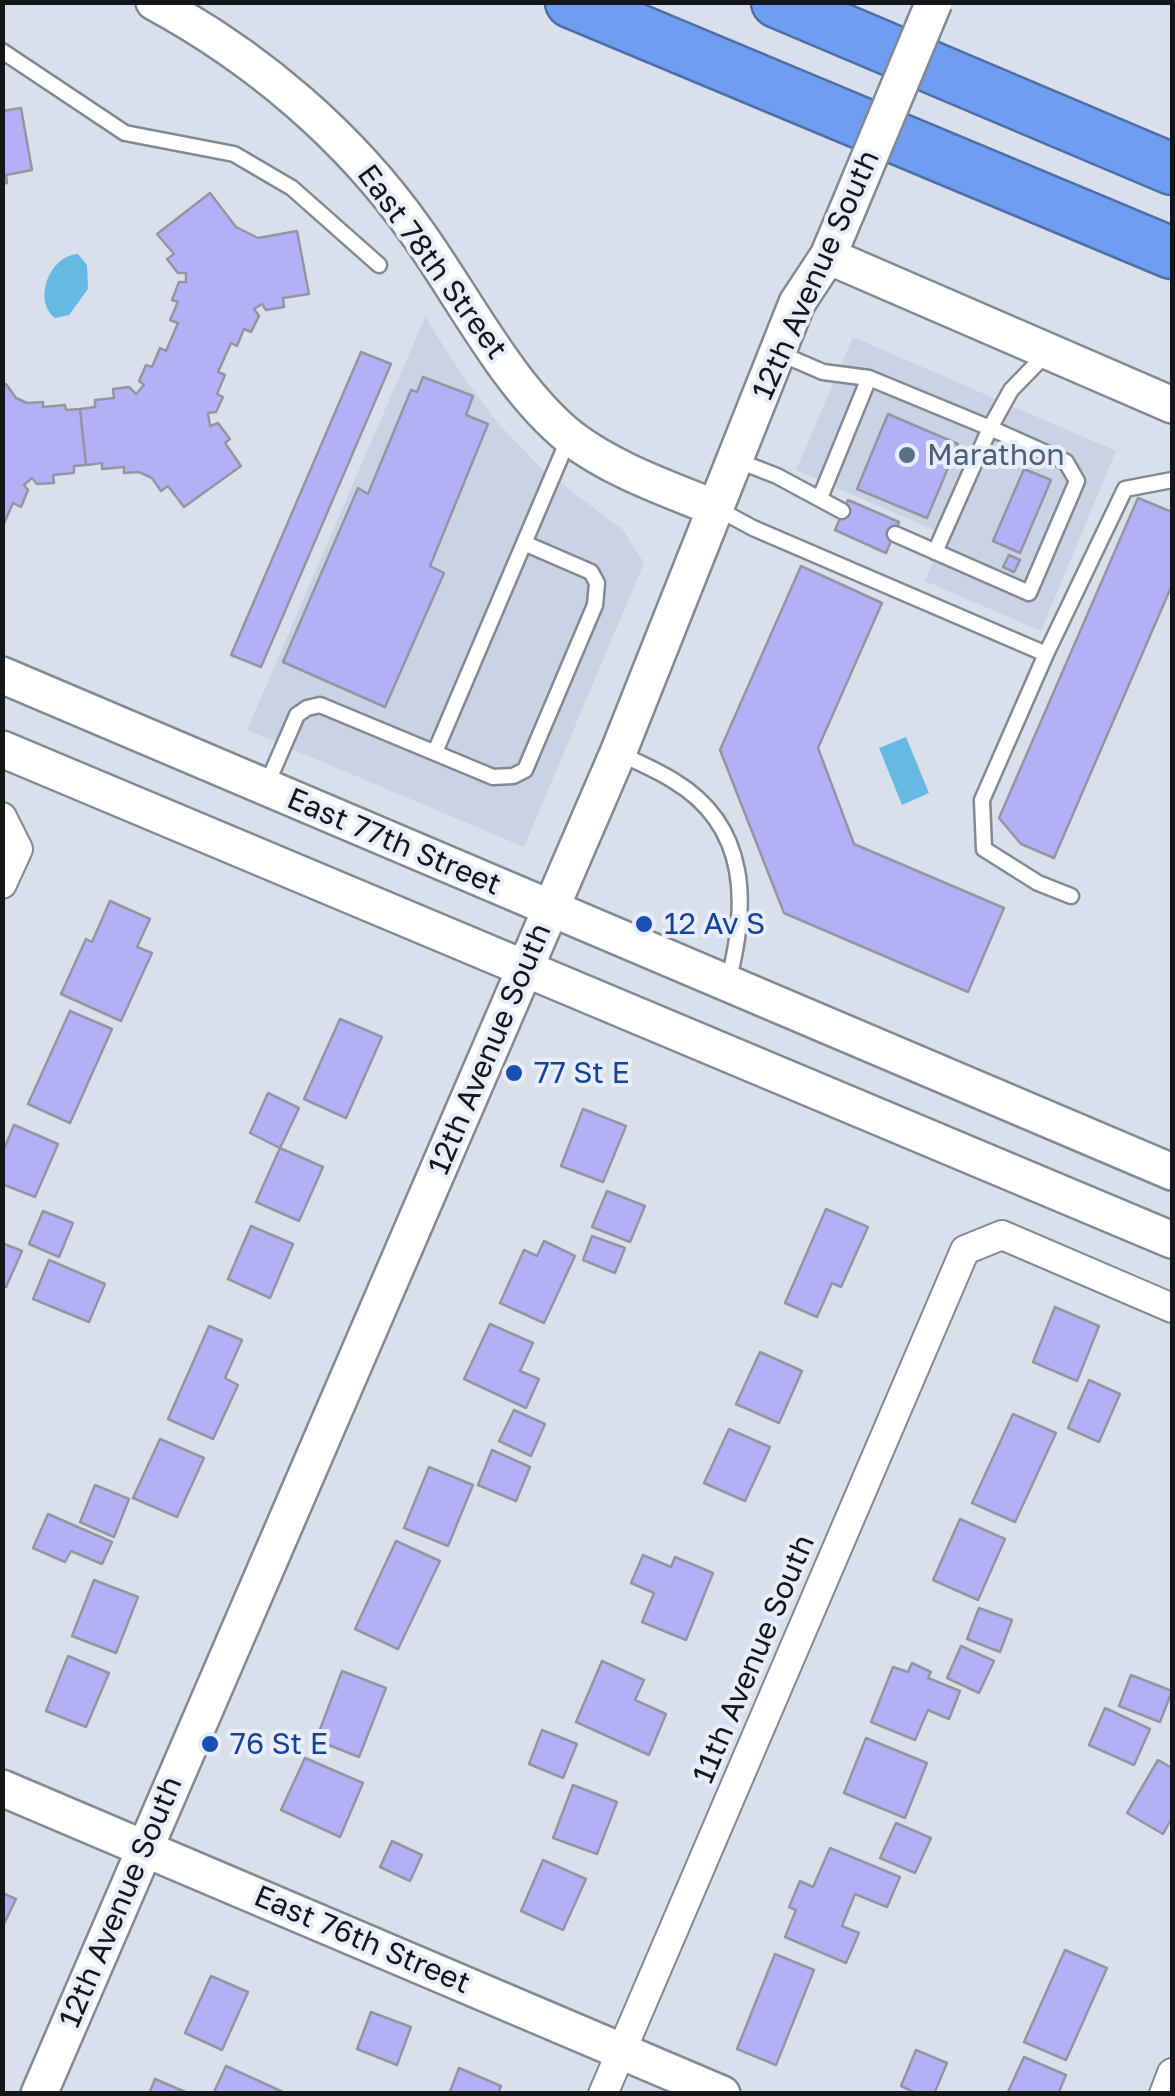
<!DOCTYPE html>
<html>
<head>
<meta charset="utf-8">
<style>
  body { margin:0 }
  #map { position:relative; width:1175px; height:2096px; overflow:hidden; background:#dae0eb; font-family:"Golos Text",sans-serif }
  canvas { display:block }
  .frame { position:absolute; inset:0; border:5px solid #141619; pointer-events:none }
</style>
</head>
<body>
<div id="map">
<canvas width="1175" height="2096"></canvas>
<div class="frame"></div>
</div>
<script>
const context = document.querySelector('canvas').getContext('2d');
context.lineJoin = 'round';
function fill(path, color) { context.fillStyle = color; context.fill(path, 'evenodd'); }
function trace(path, color, width, dash) { context.strokeStyle = color; context.lineWidth = width; context.lineCap = dash ? 'butt' : 'round'; context.setLineDash(dash || []); context.stroke(path); }
function write(font, color, halo, rows, align = 'center') {
  context.font = font + ' "Golos Text",sans-serif'; context.lineWidth = 8; context.setLineDash([]); context.textBaseline = 'middle'; context.strokeStyle = halo; context.fillStyle = color; for (const [text, x, y, turn = 0] of rows) {
    context.save(); context.translate(x, y); context.rotate((+turn || 0) * Math.PI / 180); context.textAlign = isNaN(turn) ? turn : align; if (halo) context.strokeText(text, 0, 0); context.fillText(text, 0, 0); context.restore();
  }
}
fill(new Path2D(`
  M425,317l40,62 33,44 44,46 81,61 21,33 -120,284 -277,-117z
  M853,337l263,114 -75,180 -116,-50 20,-46 -149,-65z`), '#c9d3e4');
fill(new Path2D(`
  M78,254l9,11 1,24 -19,26 -14,3c-23,-18 -5,-63 23,-64z
  M906,737l23,56 -27,12 -23,-57z`), '#65b9e3');
const building = new Path2D(`
  M21,108l11,62 -26,5 1,8 -5,1v-73z
  M210,193l26,34 22,11 39,-7 12,63 -26,4 1,9 -18,3 -4,-6 -8,5 5,7 -8,16 -7,-3 -7,17 -6,-3 -13,29 7,3 -8,19 6,3 -7,15 -8,1 2,13 8,-3 12,16 -5,4 16,23 -57,41 -16,-21 -7,5 -9,-13 -13,-6 -15,1v-6l-22,2v-6l-16,2 -6,-56 15,-2v-7l19,-2 -1,-9 16,-2 7,7 8,-9 -5,-4 7,-16 6,2 8,-19 6,3 12,-28 -8,-3 8,-18 -6,-2 7,-18h7v-9h-8l-11,-14 7,-5 -17,-20z
  M361,352l30,12 -130,303 -30,-12z
  M423,377l50,19 -7,19 22,9 -58,142 14,7 -59,134 -102,-45 75,-174 10,6 43,-104 6,2z
  M6,384l10,14 11,5 16,-1v5l22,-2 1,5 14,-1 6,56 -12,1v7l-21,2 1,8 -17,1 -5,-6 -8,7 4,5 -7,17 -8,-4 -11,25v-141z
  M888,414l70,30 -31,74 -70,-29z
  M1024,469l27,11 -31,73 -27,-12z
  M1138,498l34,14v73l-118,273 -33,-14 -22,-26z
  M848,500l51,22 -13,31 -51,-23z
  M1009,555l11,5 -6,12 -11,-5z
  M801,566l81,37 -64,145 36,96 150,64 -36,84 -184,-79 -64,-163z
  M110,901l40,18 -13,28 15,6 -31,68 -60,-27 25,-55 6,3z
  M70,1011l42,18 -42,94 -42,-19z
  M340,1019l42,18 -36,81 -42,-19z
  M268,1093l31,15 -19,40 -30,-15z
  M583,1109l43,17 -23,56 -42,-16z
  M14,1125l44,19 -23,53 -33,-13v-30z
  M280,1148l43,19 -24,54 -43,-19z
  M607,1191l38,15 -15,36 -38,-15z
  M826,1209l42,18 -27,60 -9,-4 -15,34 -32,-14z
  M43,1211l30,12 -14,34 -30,-13z
  M251,1226l42,18 -23,54 -42,-19z
  M592,1236l33,12 -10,25 -32,-13z
  M544,1241l31,15 -31,67 -44,-20 24,-53 13,6z
  M2,1243l20,8 -16,36 -4,-1z
  M49,1260l56,24 -16,38 -56,-23z
  M1055,1307l44,19 -22,55 -44,-19z
  M490,1324l43,19 -13,28 19,8 -13,29 -62,-29z
  M209,1326l33,14 -17,38 13,7 -25,54 -45,-20z
  M760,1352l42,19 -23,52 -43,-19z
  M1089,1380l31,14 -21,48 -31,-14z
  M514,1410l31,14 -14,32 -32,-15z
  M1013,1414l43,19 -41,89 -43,-19z
  M729,1429l41,18 -25,54 -41,-18z
  M160,1439l44,19 -27,59 -44,-19z
  M492,1450l38,17 -14,34 -38,-16z
  M429,1467l44,18 -25,61 -44,-18z
  M95,1485l34,14 -15,38 -34,-15z
  M48,1514l64,28 -10,22 -31,-13 -6,11 -32,-14z
  M960,1519l45,20 -27,61 -45,-20z
  M396,1541l44,20 -42,88 -43,-20z
  M643,1555l28,12 4,-10 38,16 -27,67 -44,-18 12,-29 -23,-10z
  M94,1580l44,17 -22,56 -44,-17z
  M979,1608l33,12 -12,32 -33,-13z
  M961,1646l33,15 -15,32 -32,-15z
  M68,1656l41,17 -23,54 -40,-16z
  M602,1661l42,19 -9,20 31,14 -17,41 -73,-33z
  M912,1663l19,9 -3,6 32,13 -11,28 -21,-9 -13,30 -44,-18 22,-55 15,5z
  M342,1671l44,17 -27,69 -43,-17z
  M1131,1675l41,16 -12,31 -41,-16z
  M1105,1708l45,21 -16,36 -45,-20z
  M542,1730l35,14 -14,34 -34,-14z
  M866,1738l61,25 -22,55 -61,-25z
  M305,1758l58,25 -23,54 -59,-27z
  M1158,1760l14,8v50l-9,16 -36,-21z
  M573,1785l44,17 -20,52 -44,-16z
  M896,1823l35,15 -16,35 -35,-15z
  M392,1841l30,14 -12,26 -30,-14z
  M830,1848l70,29 -13,30 -32,-13 -13,32 17,7 -13,30 -61,-26 11,-27 -7,-3 11,-26 13,6z
  M543,1860l43,19 -23,51 -42,-19z
  M2,1893l14,6 -14,29z
  M1065,1950l42,18 -41,92 -42,-18z
  M775,1954l39,16 -38,95 -39,-16z
  M211,1976l37,16 -26,58 -37,-17z
  M371,2012l40,15 -14,38 -40,-16z
  M916,2050l31,13 -13,31h-16l-17,-8z
  M1024,2057l42,18 -8,19h-51z
  M226,2066l57,26 -1,2h-69z
  M459,2068l42,18 -3,8h-49z
  M155,2079l35,15h-41z`);
fill(building, '#b3b0f8');
trace(building, '#9595a0', 2.5);
const service = new Path2D(`
  M2,51l123,82 109,21 58,34 87,77
  M779,353l44,19 46,6
  M736,460l41,16 65,35
  M820,498l49,-120 121,50 -55,124
  M718,509l35,19 293,126
  M895,534l134,59 48,-112 -11,-19 -76,-34 21,-38 36,-37
  M435,752l133,-312
  M619,753c18,9 38,17 55,28 76,46 74,125 54,201
  M267,784l30,-69 10,-7 13,-3 173,72 20,-1 12,-6 70,-165 2,-22 -6,-11 -67,-29
  M1071,896l-33,-13 -54,-34 -2,-49 64,-146 79,-165 47,-9`);
const minor = new Path2D(`
  M2,817l16,32 -16,35
  M603,2094l362,-844 37,-15 170,73
  M1164,2094l8,-21`);
const tertiary = new Path2D(`
  M154,2c103,56 195,134 262,229 47,65 93,158 155,207 42,32 95,50 144,70
  M828,256l344,149
  M2,675l1170,497
  M2,749l1170,491
  M2,1788l720,306
  M39,2094l579,-1341 179,-450 31,-47 19,-45`);
const motorway = new Path2D(`
  M571,2l601,251
  M777,2l395,167`);
trace(service, '#838993', 19);
trace(minor, '#838993', 32);
trace(tertiary, '#838993', 40);
trace(motorway, '#4e6ea6', 55);
trace(service, '#fff', 14);
trace(minor, '#fff', 28);
trace(tertiary, '#fff', 35);
trace(motorway, '#6e9df2', 50);
const tertiaryBridge = new Path2D(`
  M847,211l87,-209`);
trace(tertiaryBridge, '#838993', 40, []);
trace(tertiaryBridge, '#fff', 35);
for (const [x, y, r, color] of [
  [907,455,10,"#5c6f8a"],
  [644,924,10,"#1a4fb4"],
  [514,1073,10,"#1a4fb4"],
  [210,1744,10,"#1a4fb4"]
]) { const dot = new Path2D(); dot.arc(x, y, r, 0, 2 * Math.PI); context.fillStyle = color; context.fill(dot); trace(dot, '#e7eef9', 4); }
write('30px', '#141619', '#e7eef9', [
  ["East 78th Street",432,262,54],
  ["12th Avenue South",816,275,-66],
  ["East 77th Street",394,842,23],
  ["12th Avenue South",490,1049,-67],
  ["11th Avenue South",754,1659,-67],
  ["12th Avenue South",121,1902,-67],
  ["East 76th Street",362,1940,23]
]);
write('30px', '#4e5e75', '#e7eef9', [
  ["Marathon",927,455]
], 'left');
write('30px', '#164399', '#e7eef9', [
  ["12 Av S",664,924],
  ["77 St E",534,1073],
  ["76 St E",230,1744]
], 'left');
</script>
</body>
</html>
